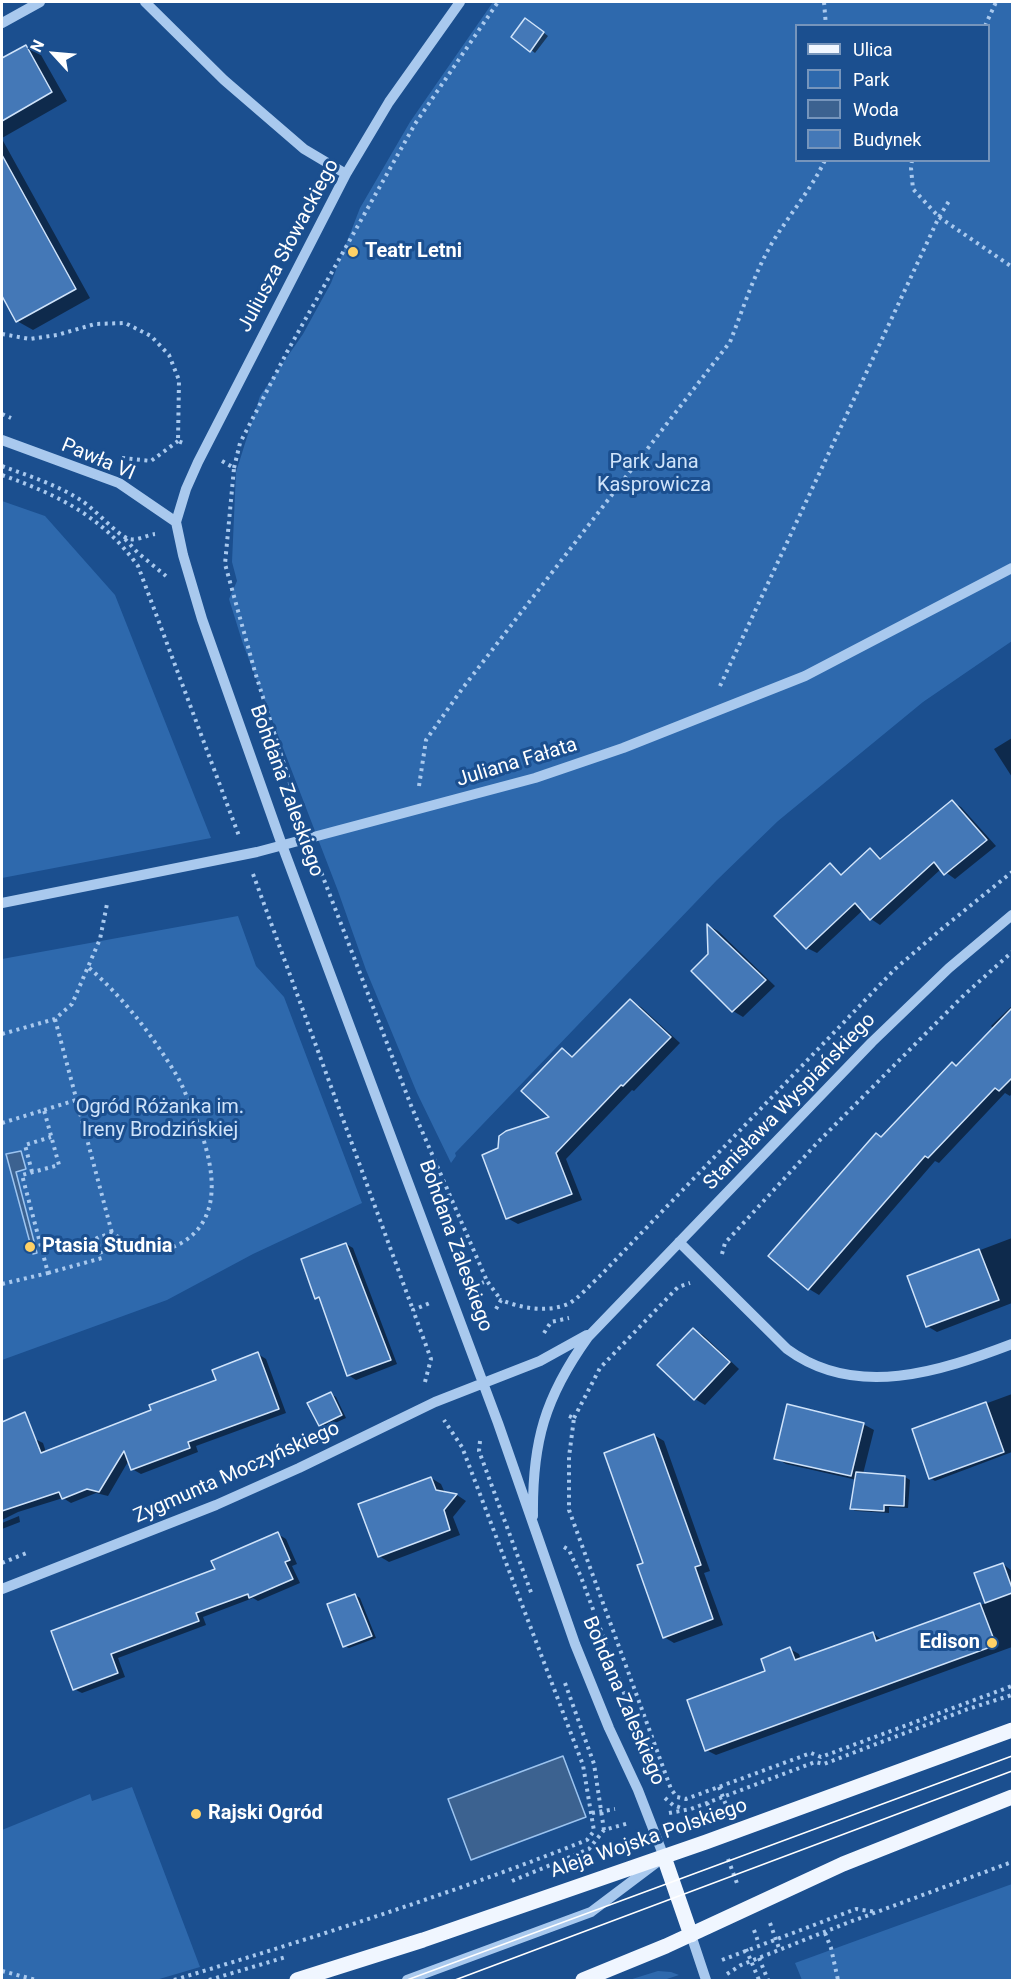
<!DOCTYPE html>
<html>
<head>
<meta charset="utf-8">
<style>
  body { margin:0 }
  #map { position:relative; width:1014px; height:1982px; overflow:hidden; background:#1b4f8f; font-family:Roboto,sans-serif }
  canvas { display:block }
  .frame { position:absolute; inset:0; border:3px solid #fff; pointer-events:none }
  .legend { position:absolute; left:795px; top:24px; width:195px; height:138px; box-sizing:border-box; background:#1b4f8f; border:2px solid #7695bc; margin:0; padding:8px 10px; list-style:none; font-size:18px; color:#fff }
  .legend li { display:flex; align-items:center; gap:12px; height:30px }
  .legend b { width:30px; border:2px solid #7695bc }
  .north { position:absolute; left:24px; top:24px; width:60px; height:60px; -webkit-text-stroke:4px #1b4f8f; paint-order:stroke; rotate:296deg; font-size:16px; font-weight:700; line-height:24px; text-align:center; color:#fff }
  .north::after { content:''; display:block; margin:auto; width:21px; height:27px; background:#fff; clip-path:polygon(50% 0,100% 100%,50% 72%,0 100%) }
</style>
</head>
<body>
<div id="map">
<canvas width="1014" height="1982"></canvas>
<div class="frame"></div>
<ul class="legend">
<li><b style="height:8px;background:#f0f6ff"></b>Ulica</li>
<li><b style="height:16px;background:#2e69ad"></b>Park</li>
<li><b style="height:16px;background:#3c6290"></b>Woda</li>
<li><b style="height:16px;background:#4478b7"></b>Budynek</li>
</ul>
<div class="north">N</div>
</div>
<script>
const context = document.querySelector('canvas').getContext('2d');
context.lineJoin = 'round';
function fill(path, color) { context.fillStyle = color; context.fill(path, 'evenodd'); }
function trace(path, color, width, dash) { context.strokeStyle = color; context.lineWidth = width; context.lineCap = dash ? 'butt' : 'round'; context.setLineDash(dash || []); context.stroke(path); }
function write(font, color, halo, rows, align = 'center') {
  context.font = font + ' Roboto,sans-serif'; context.lineWidth = 6; context.setLineDash([]); context.textBaseline = 'middle'; context.strokeStyle = halo; context.fillStyle = color; for (const [text, x, y, turn = 0] of rows) {
    context.save(); context.translate(x, y); context.rotate((+turn || 0) * Math.PI / 180); context.textAlign = isNaN(turn) ? turn : align; if (halo) context.strokeText(text, 0, 0); context.fillText(text, 0, 0); context.restore();
  }
}
fill(new Path2D(`
  M493,2h519v639l-89,61 -145,119 -61,59 -259,270 -3,3 1,3 -5,7 -34,-70 -51,-123 -28,-79 -95,-247 -14,-45 8,-18 -5,-19 4,-90 24,-76 43,-62 28,-51 29,-75 50,-86zM796,26h192v134h-192z
  M2,501l43,15 70,79 96,243 -209,40z
  M238,916l18,50 28,31 78,206 -109,51 -86,46 -165,60v-401z
  M132,1787l68,180 -44,13h-154v-150l88,-36 2,7z
  M1012,1884v96h-210l-7,-17z
  M658,1971l13,1 8,3 -15,5h-35z`), '#2e69ad');
const water = new Path2D(`
  M21,1151l5,18 -10,3 21,81 -4,1 -27,-100z
  M563,1756l23,61 -115,43 -23,-61z`);
fill(water, '#3c6290');
trace(water, '#9cc4f0', 1.5);
fill(new Path2D(`
  M530,22l18,14 -13,17 -4,-3z
  M26,46l15,9 26,46 -65,37v-78z
  M2,139l88,159 -57,32 -16,-9 -15,-28z
  M1012,738v39l-18,-28z
  M952,802l9,5 35,39 -41,33 -14,-10 -61,56 -9,-6 -8,-9 -46,43 -10,-5 23,-83 13,10 27,-25 13,9z
  M709,926l9,5 57,55 -32,31 -10,-6 -23,-57z
  M630,1001l11,6 39,36 -46,48 -2,-1 -66,69 16,41 -64,24 -11,-6 -8,-69 53,-31 10,-68 12,7z
  M1012,1006v87l-2,3 -5,-3 -66,70 -4,-2 -116,134 -10,-6 -39,-33 182,-192 5,3 37,-38 -3,-3z
  M1012,1238v65l-75,29 -10,-6 -18,-49z
  M346,1244l7,4 44,116 -41,16 -8,-5 -26,-74 -6,-3z
  M693,1330l10,5 36,34 -34,36 -10,-6z
  M258,1354l8,5 20,54 -90,33 2,6 -57,22 -9,-5 -3,-9 -21,36 -12,-3 -25,10 -8,-5 -45,14 -16,8v-69l33,-12 8,4 3,9 107,-41 65,-30z
  M331,1394l5,3 10,21 -22,10 -4,-3z
  M1012,1394v58l-77,29 -5,-3 -16,-48z
  M863,1424l11,6 -11,44 42,3 5,3 -2,28 -19,-1v6l-33,-2 -5,-2 6,-29 -71,-16 -10,-6z
  M654,1435l10,6 46,130 -6,2 19,52 -49,18 -10,-6 -19,-73z
  M431,1478l10,6 4,9 12,2 9,6 -13,16 7,18 -71,27 -10,-6z
  M19,1516l1,6 -18,7v-6z
  M278,1534l8,5 11,25 -5,2 8,17 -42,18 -5,-3 -50,19 3,8 -88,33 7,19 -43,16 -8,-4 -21,-57 164,-62z
  M1003,1564l9,7v76l-296,108 -10,-5 61,-78 23,-23 9,5 2,5 72,-26 10,8 103,-38 -10,-29z
  M355,1595l5,3 16,40 -27,10 -5,-2z`), '#0007');
const building = new Path2D(`
  M525,18l19,14 -14,20 -19,-15z
  M26,45l26,47 -50,29v-63z
  M2,155l74,134 -60,33 -14,-26z
  M952,800l35,40 -43,35 -10,-13 -64,58 -15,-17 -49,46 -32,-33 56,-53 11,12 29,-27 10,11z
  M707,924l59,56 -34,32 -41,-41 17,-17z
  M630,999l41,38 -48,49 -2,-1 -65,68 16,41 -66,25 -24,-64 16,-7 1,-12 7,-5 43,-14 -28,-26 41,-43 10,9z
  M1012,1008v70l-13,13 -4,-3 -67,70 -3,-2 -117,134 -40,-34 108,-123 5,4 71,-75 4,4z
  M346,1243l45,117 -44,16 -28,-79 -4,2 -14,-40z
  M979,1249l20,51 -73,27 -19,-51z
  M693,1328l37,34 -36,38 -37,-35z
  M258,1352l21,57 -91,33 2,6 -59,22 -7,-19 -25,41 -12,-3 -25,10 -3,-7 -57,19v-89l23,-10 16,41 110,-43 -2,-5 67,-25 -4,-10z
  M331,1392l11,23 -23,11 -12,-23z
  M986,1402l18,50 -75,27 -17,-50z
  M787,1404l77,19 -13,53 -77,-17z
  M654,1434l47,131 -6,2 18,52 -50,19 -26,-73 6,-2 -39,-110z
  M856,1472l49,4 -1,30 -20,-1v6l-34,-2z
  M431,1477l5,13 21,4 -13,16 6,20 -72,27 -20,-53z
  M278,1532l12,28 -5,2 8,17 -44,19 -1,-4 -52,19 3,8 -88,33 7,19 -45,17 -22,-59 164,-62 -4,-8z
  M1003,1563l9,25v5l-27,10 -11,-30z
  M355,1594l17,42 -29,11 -16,-43z
  M980,1603l16,42 -291,106 -18,-51 78,-29 -4,-12 29,-12 5,13 78,-28 3,9z`);
fill(building, '#4478b7');
trace(building, '#cfe3fa', 1.5);
trace(new Path2D(`
  M824,2l2,24
  M985,26l11,-24
  M912,160l-1,8 2,21 26,28 73,50
  M2,334l28,5 27,-4 38,-11 30,-1 26,13 18,19 10,25 -1,61 5,2
  M2,414l9,4
  M122,458l29,3 27,-20
  M222,461l12,7 -9,96 30,108 46,146
  M2,466c27,10 56,19 80,35 13,8 36,35 47,38 8,2 18,-4 26,-5
  M234,468l6,-25 47,-91 128,-228 83,-122
  M2,475c56,20 100,41 136,91l101,270
  M125,539l13,14 28,23
  M720,686l219,-469 10,-16
  M419,786l7,-46 36,-51 268,-347c13,-33 24,-68 42,-99 17,-28 39,-53 53,-83
  M316,859l96,249 75,173
  M253,874l160,436
  M55,1019l57,214
  M2,1034l53,-15 17,-15 28,-65 7,-35
  M44,1110l32,-10
  M2,1123l42,-13 15,55 -37,10 26,98 -46,11
  M32,1172l-7,-27 26,-8
  M722,1254l3,-11 92,-100 145,-146 50,-45
  M48,1273l54,-15 -5,-20 15,-5c22,15 47,24 71,9 47,-29 26,-93 9,-133 -5,-11 -9,-23 -15,-33 -24,-40 -54,-79 -89,-109
  M474,1286l13,-5 14,19
  M496,1309l5,-9c20,8 46,13 67,4 10,-5 24,-21 33,-29l294,-306 49,-42 68,-55
  M544,1333l7,-11 18,-4
  M425,1382l6,-23 -18,-49 17,-7
  M569,1416l5,2 -5,39v53l102,279 6,8 9,2 125,-46 10,4 191,-71
  M574,1418l26,-50 78,-81 12,-4
  M480,1441l-1,10 53,144
  M564,1547l5,3 12,27 62,167
  M2,1563l27,-11
  M565,1683l29,81 10,66
  M719,1787l7,18
  M665,1798l8,7 11,4
  M707,1803l5,13
  M592,1813l23,-4
  M669,1813l22,-4 124,-47 9,2 144,-55 44,-14
  M728,1859l10,27
  M512,1881l77,-32 15,-19 25,-7
  M770,1923l10,28
  M754,1930l5,14
  M825,1933l6,15 7,32
  M746,1949l13,31
  M759,1958l9,22
  M722,1960l134,-51 20,3
  M2,1971l34,9
  M727,1974l14,-9 106,-42 165,-61
  M174,1980c139,-42 277,-86 413,-140l7,-9 -11,-66 -121,-318 -18,-27
  M209,1980l77,-23`), '#a9c9ee', 4, [3, 4.5]);
trace(new Path2D(`
  M145,2l79,78 80,69 42,25
  M2,23l38,-21
  M2,440l117,43 57,39
  M2,903l255,-51 278,-74 88,-30 182,-72 207,-108
  M679,1242l108,107c69,51 154,22 225,-5
  M533,1516c-1,-74 12,-119 55,-179l284,-295 77,-74 63,-53
  M2,1589l214,-84 83,-37 136,-66 105,-41 47,-26
  M691,1935l15,45
  M407,1980l184,-68 73,-55 -26,-67 -29,-62 -34,-84 -77,-221 -216,-578 -80,-226 -19,-64 -7,-33 10,-33 12,-27 148,-288 43,-72 71,-100`), '#a9c9ee', 10);
trace(new Path2D(`
  M664,1857l27,78
  M297,1980l126,-40 283,-98 306,-112
  M583,1980l83,-34 177,-82 169,-67`), '#f0f6ff', 15);
trace(new Path2D(`
  M407,1980l605,-224
  M455,1980l557,-209`), '#fff', 1.5);
for (const [x, y, r, color] of [
  [353,252,6,"#ffd166"],
  [30,1247,6,"#ffd166"],
  [992,1643,6,"#ffd166"],
  [196,1814,6,"#ffd166"]
]) { const dot = new Path2D(); dot.arc(x, y, r, 0, 2 * Math.PI); context.fillStyle = color; context.fill(dot); trace(dot, '#1b4f8f', 2); }
write('20px', '#fff', '#1b4f8f', [
  ["Juliusza Słowackiego",289,246,-62],
  ["Pawła VI",98,460,23],
  ["Juliana Fałata",517,763,-17],
  ["Bohdana Zaleskiego",286,791,70],
  ["Stanisława Wyspiańskiego",790,1102,-46],
  ["Bohdana Zaleskiego",455,1246,70],
  ["Zygmunta Moczyńskiego",237,1473,-24],
  ["Bohdana Zaleskiego",623,1701,67],
  ["Aleja Wojska Polskiego",649,1839,-19]
]);
write('bold 20px', '#fff', '#1b4f8f', [
  ["Teatr Letni",365,252],
  ["Ptasia Studnia",42,1247],
  ["Edison",980,1643,"right"],
  ["Rajski Ogród",208,1814]
], 'left');
write('20px', '#cfe3fa', '#1b4f8f', [
  ["Park Jana",654,463],
  ["Kasprowicza",654,486],
  ["Ogród Różanka im.",160,1108],
  ["Ireny Brodzińskiej",160,1131]
]);
</script>
</body>
</html>
